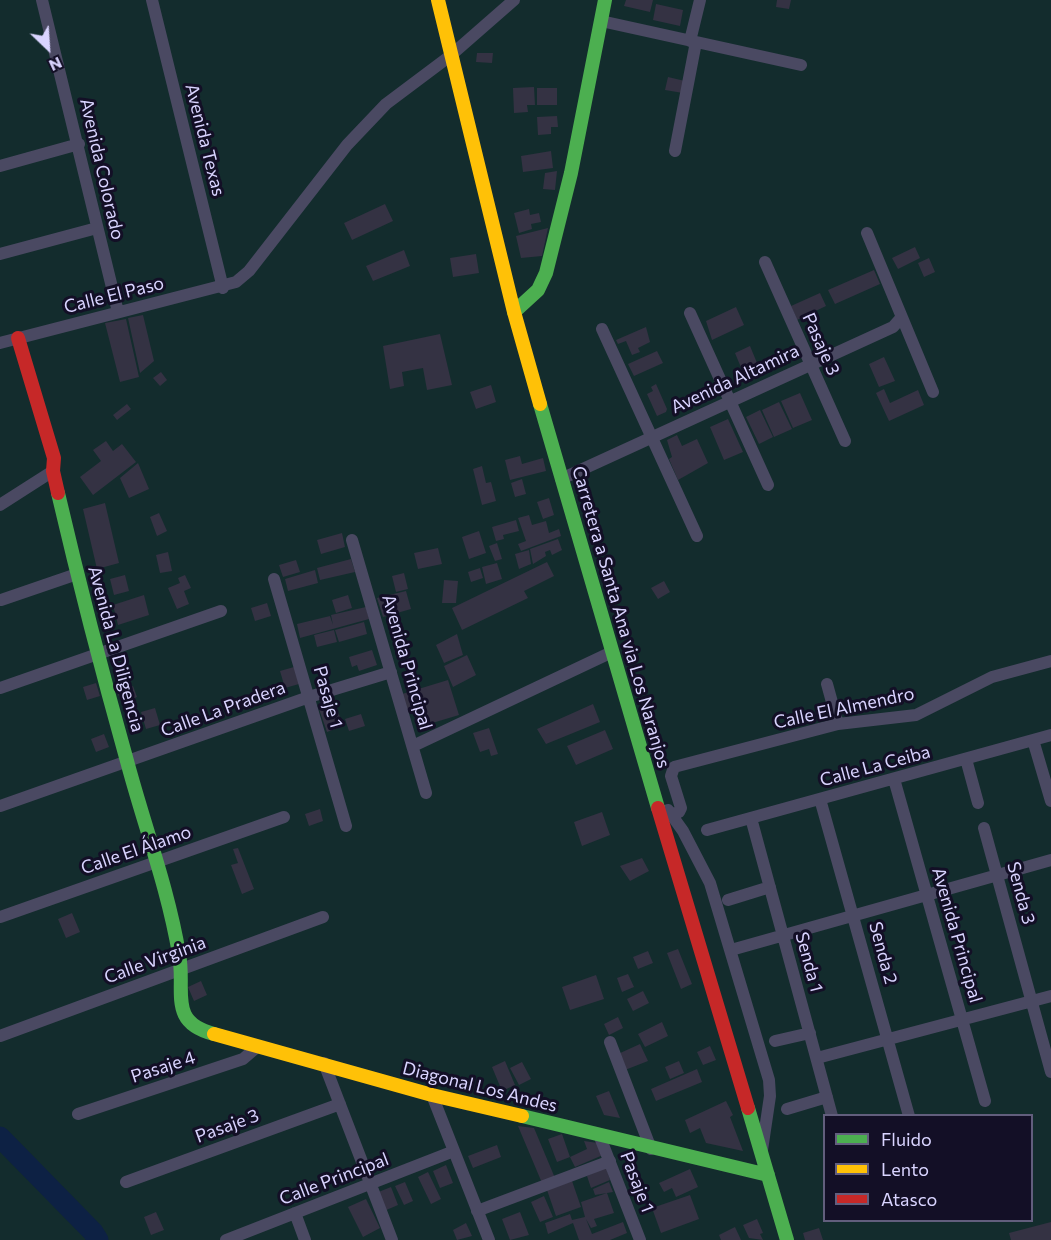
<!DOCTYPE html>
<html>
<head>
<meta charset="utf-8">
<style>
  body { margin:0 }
  #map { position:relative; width:1051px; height:1240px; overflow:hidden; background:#161421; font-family:Commissioner,sans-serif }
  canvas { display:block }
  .legend { position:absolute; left:823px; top:1114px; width:210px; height:108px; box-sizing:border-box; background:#130f26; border:2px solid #625e7d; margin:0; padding:8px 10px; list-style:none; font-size:18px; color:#d9d4ff }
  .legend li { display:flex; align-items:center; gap:12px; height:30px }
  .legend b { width:30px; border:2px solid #625e7d }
  .north { position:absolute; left:18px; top:18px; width:60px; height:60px; -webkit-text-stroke:4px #130f26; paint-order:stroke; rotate:155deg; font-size:16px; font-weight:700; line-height:24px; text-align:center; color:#d9d4ff }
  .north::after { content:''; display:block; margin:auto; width:21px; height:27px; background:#d9d4ff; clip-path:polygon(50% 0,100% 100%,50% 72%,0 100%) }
</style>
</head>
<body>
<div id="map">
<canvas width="1051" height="1240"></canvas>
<ul class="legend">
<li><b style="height:8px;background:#4caf50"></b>Fluido</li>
<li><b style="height:8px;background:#ffc107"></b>Lento</li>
<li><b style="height:8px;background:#c62828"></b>Atasco</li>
</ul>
<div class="north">N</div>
</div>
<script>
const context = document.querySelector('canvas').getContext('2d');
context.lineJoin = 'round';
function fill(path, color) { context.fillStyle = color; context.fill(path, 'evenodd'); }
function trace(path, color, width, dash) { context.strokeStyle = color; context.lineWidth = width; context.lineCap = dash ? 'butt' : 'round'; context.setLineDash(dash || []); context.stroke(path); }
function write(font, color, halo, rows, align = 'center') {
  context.font = font + ' Commissioner,sans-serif'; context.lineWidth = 6; context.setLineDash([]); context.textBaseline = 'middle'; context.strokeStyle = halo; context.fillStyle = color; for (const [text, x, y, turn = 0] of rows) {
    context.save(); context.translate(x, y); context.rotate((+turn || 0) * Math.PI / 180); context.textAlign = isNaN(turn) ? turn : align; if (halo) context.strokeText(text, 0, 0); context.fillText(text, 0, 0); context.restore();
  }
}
fill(new Path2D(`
  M0,0h1051v1240h-1051zM824,1116h208v104h-208z`), '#132c2d');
trace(new Path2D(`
  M0,1137l93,95 5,8`), '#0d2144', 21);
fill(new Path2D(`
  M626,0h27l-3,12 -26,-6z
  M777,0h14l-2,9 -13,-2z
  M656,4l27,6 -3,16 -27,-6z
  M477,53h16l-1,10 -16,-1z
  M668,77l17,4 -2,12 -18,-3z
  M534,87l1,18h-8l1,7 -14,1 -1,-25z
  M537,88h20v17h-20z
  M557,116l1,11h-7v7l-13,1 -1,-18z
  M551,151l2,17 -30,4 -2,-16z
  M557,171l-2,19 -12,-1 2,-16z
  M385,204l8,17 -41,19 -8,-17z
  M529,209l1,6 9,-2 2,9 -10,2 1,5 -13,4 -5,-20z
  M548,228l-6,28 -21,2 -5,-22z
  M915,247l5,11 -22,11 -6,-11z
  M404,250l6,16 -37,15 -7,-15z
  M476,254l3,19 -26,4 -3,-19z
  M929,258l6,14 -11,5 -6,-14z
  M874,270l6,14 -45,20 -7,-14z
  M820,293l6,13 -29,14 -6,-14z
  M736,307l8,18 -32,15 -6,-19z
  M143,315l11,46 -14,12 -12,-55z
  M126,319l13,58 -19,5 -15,-59z
  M646,327l4,15 -12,6 2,4 -8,3 -6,-14 -8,3 -2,-4z
  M440,334l12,51 -25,5 -4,-22 -21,4 2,14 -14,3 -7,-43z
  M750,346l12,29 -15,7 -12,-29z
  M657,351l6,12 -29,13 -6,-12z
  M884,357l11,24 -16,6 -10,-23z
  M161,372l6,8 -7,6 -7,-8z
  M656,384l11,25 -1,3 -9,4 -10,-22 6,-3 -2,-4z
  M491,385l5,17 -20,7 -6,-17z
  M884,389l6,14 28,-13 6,15 -35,16 -13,-28z
  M800,393l12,27 -19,8 -12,-27z
  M779,402l13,27 -18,8 -12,-27z
  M127,404l4,5 -14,11 -4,-5z
  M760,410l13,27 -14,7 -13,-27z
  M728,419l15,33 -19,8 -14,-33z
  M677,435l5,11 15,-7 11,24 -30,17 -9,-21 3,-2 -5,-17z
  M106,441l7,10 9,-7 14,18 -43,33 -13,-18 21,-16 -8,-11z
  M520,456l2,8 21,-6 3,13 -36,9 -5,-20z
  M138,463l11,26 -20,9 -9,-20z
  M482,466l4,17 5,-1 5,19 -14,4 -9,-36z
  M522,479l4,15 -11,3 -4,-14z
  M549,498l5,17 -11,4 -6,-17z
  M105,503l14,60 -22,6 -14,-60z
  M159,513l8,18 -10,5 -7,-19z
  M529,515l3,10 14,-4 3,12 10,-4 2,7 -40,15 -3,-7 8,-3 -8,-23z
  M516,520l3,11 -16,4 1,4 -8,2 -4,-14z
  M479,531l7,22 -17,6 -7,-22z
  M342,533l3,14 -24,7 -4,-14z
  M558,539l4,11 -10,5 -2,-5 -5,2 1,4 -13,8 -3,-15z
  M497,543l5,16 -7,2 -6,-15z
  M438,548l4,16 -24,5 -4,-16z
  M529,550l2,14 -12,5 -4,-15z
  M168,552l4,19 -12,2 -4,-18z
  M351,559l4,13 -35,8 -3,-12z
  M296,560l4,12 -17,5 -4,-12z
  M547,562l7,14 -30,15 4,7 -66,32 -10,-22z
  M497,563l5,16 -16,5 -4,-17z
  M480,568l3,10 -12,4 -3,-10z
  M315,570l3,13 -30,8 -3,-12z
  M404,573l4,16 -12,3 -4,-16z
  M125,575l4,16 -15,4 -4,-16z
  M185,575l6,13 -7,3 5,13 -12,5 -9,-21 12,-5 -2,-5z
  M444,580l14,1 -2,22h-14z
  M664,581l6,11 -12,7 -7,-11z
  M406,591l5,18 -28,8 -6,-19z
  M144,595l5,20 -31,10 -5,-20z
  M348,595l4,13 -16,5 -4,-13z
  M267,603l4,13 -16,5 -4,-13z
  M366,607l3,12 -69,19 -3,-14 33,-8 3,9 -2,-10z
  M364,622l3,12 -28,8 -4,-12z
  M334,630l3,12 -20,5 -3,-12z
  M457,634l6,21 -19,8 -8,-18z
  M372,650l5,15 -18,6 -2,-6 -5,2 -3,-10z
  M467,655l9,20 -23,12 -9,-21z
  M294,667l5,17 -14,4 -5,-17z
  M448,680l11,35 -30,9 -4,-12 -7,2 -2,-6 -9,3 -5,-17z
  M96,683l4,13 -13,4 -4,-13z
  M133,686l4,11 -15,6 -5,-11z
  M335,703l8,23 -16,6 -8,-23z
  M593,704l7,18 -54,22 -9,-15z
  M155,708l5,17 -14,4 -5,-17z
  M361,714l4,12 -16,5 -4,-12z
  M489,728l9,26 -7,2 -2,-7 -9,3 -7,-19z
  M605,730l8,19 -37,16 -9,-19z
  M104,734l5,13 -13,5 -5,-13z
  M320,809l3,12 -14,5 -4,-12z
  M602,812l8,23 -28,11 -8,-24z
  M238,848l16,41 -12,5 -11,-29 7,-2 -5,-14z
  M642,858l7,13 -19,10 -10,-15z
  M72,913l8,19 -14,6 -8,-19z
  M678,949l14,35 -11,5 -14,-36z
  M648,951l5,12 -15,6 -5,-12z
  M628,974l6,13 -12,5 -5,-14z
  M596,975l8,24 -34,11 -8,-23z
  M201,981l6,14 -13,6 -6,-14z
  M643,991l6,12 -16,8 -6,-12z
  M618,1017l5,11 -14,7 -5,-11z
  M662,1022l6,14 -23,11 -7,-13z
  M640,1044l8,17 -23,9 -7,-16z
  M710,1046l6,14 -13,5 -6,-13z
  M505,1061l10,24 -13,6 -10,-24z
  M679,1061l5,12 -14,6 -5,-12z
  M522,1062l9,17 -12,6 -9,-17z
  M697,1069l5,13 -46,19 -5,-12z
  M609,1091l11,27 -16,-3 -8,-19z
  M726,1101l7,14 -3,2 13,34 -37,-8 -6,-15 -10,5 -5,-13z
  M518,1126l16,2 21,50 -13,5z
  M562,1134l8,23 -13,5 -9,-23z
  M584,1141l14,2 5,12 -28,12 -5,-10 17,-8z
  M497,1145l4,12 -28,11 -5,-12z
  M446,1165l7,18 -13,5 -7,-17z
  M606,1167l4,13 -19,8 -4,-12z
  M690,1169l8,18 -22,10 -4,-9 -8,4 -5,-9z
  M428,1172l13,27 -10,5 -13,-27z
  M572,1181l9,26 -25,9 -9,-26z
  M405,1182l8,19 -9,4 -9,-19z
  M609,1182l4,10 -18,3 -2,-6z
  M391,1187l7,18 -14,6 -8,-18z
  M607,1193l7,20 -20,6 3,7 -6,2 -5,-9 6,15 31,-12 4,11 -17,7h-31l-6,-17 -25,11 -3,-11 25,-9 2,6 13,-3 -4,-15z
  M690,1195l9,24 -38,14 -9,-25z
  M544,1196l9,21 -13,5 -9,-20z
  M366,1199l14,29 -17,9 -15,-30z
  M156,1212l8,18 -13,5 -7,-18z
  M520,1212l9,23 -19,5 -8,-21z
  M757,1219l6,14 -3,1 3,6 -14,-2 -6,-13z
  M1051,1222v18h-40l-2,-7z
  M466,1223l6,13 -15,4 -4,-10z
  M735,1227l6,13h-20l-2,-5z
  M819,1228l4,12h-18l-2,-7z`), '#343243');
trace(new Path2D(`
  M42,0l76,312
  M152,0l71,288
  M601,21l200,44
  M690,41l10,-41
  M675,151l21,-109
  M0,166l79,-22
  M867,233l66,159
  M0,254l97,-26
  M765,262l80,179
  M690,313l78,172
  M602,329l95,207
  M0,343l236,-61 13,-11 98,-126 39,-41 64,-48 64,-56
  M561,479l332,-152 8,-9
  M0,505l53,-34
  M352,540l74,253
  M274,579l72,247
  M1,600l76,-26
  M827,684l11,40
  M0,688l221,-77
  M1033,740l18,61
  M413,746l199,-94
  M966,759l12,44
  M894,779l91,322
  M820,799l89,317
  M0,806l309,-109 82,-25
  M668,810l15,21 27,52 59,197 1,16 -8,54
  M672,814l7,-2 2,-4 -10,-32 3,-9 164,-43 78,-9 76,-38 59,-16
  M751,818l81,298
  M984,828l67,244
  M707,830l344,-95
  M728,900l42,-13
  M0,917l284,-100
  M731,950l320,-90
  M0,1036l323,-119
  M775,1041l35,-8
  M610,1042l41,107
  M817,1058l234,-62
  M324,1063l68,177
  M432,1095l57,145
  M787,1109l40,-12
  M78,1114l165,-55 14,-12
  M600,1137l40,103
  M126,1182l214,-78
  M477,1211l133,-50
  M295,1213l10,27
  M226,1240l228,-89`), '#4a4962', 12);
trace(new Path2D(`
  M514,312l24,-22 8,-17 25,-100 34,-173
  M540,404l118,404
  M58,493c21,90 44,179 69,268 17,64 41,127 52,193 7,37 -12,68 35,80
  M748,1108l39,132
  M522,1116l246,59`), '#4caf50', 14);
trace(new Path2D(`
  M438,0l76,312 26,92
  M214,1034l218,61 90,21`), '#ffc107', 14);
trace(new Path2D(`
  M18,338l36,120 -1,13 5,22
  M658,808l90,300`), '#c62828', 14);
write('18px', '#d9d4ff', '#130f26', [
  ["Avenida Texas",205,140,76],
  ["Avenida Colorado",102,169,77],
  ["Calle El Paso",114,295,-14],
  ["Pasaje 3",821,344,66],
  ["Avenida Altamira",735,379,-25],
  ["Carretera a Santa Ana via Los Naranjos",621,617,74],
  ["Avenida La Diligencia",116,649,75],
  ["Avenida Principal",407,662,74],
  ["Pasaje 1",328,697,74],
  ["Calle El Almendro",844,708,-12],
  ["Calle La Pradera",223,709,-20],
  ["Calle La Ceiba",875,766,-15],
  ["Calle El Álamo",136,850,-19],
  ["Senda 3",1021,893,75],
  ["Avenida Principal",957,935,74],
  ["Senda 2",883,953,75],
  ["Calle Virginia",155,960,-20],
  ["Senda 1",809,962,75],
  ["Pasaje 4",163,1067,-18],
  ["Diagonal Los Andes",480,1087,14],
  ["Pasaje 3",227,1126,-20],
  ["Calle Principal",334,1179,-21],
  ["Pasaje 1",637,1182,69]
]);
</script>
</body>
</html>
